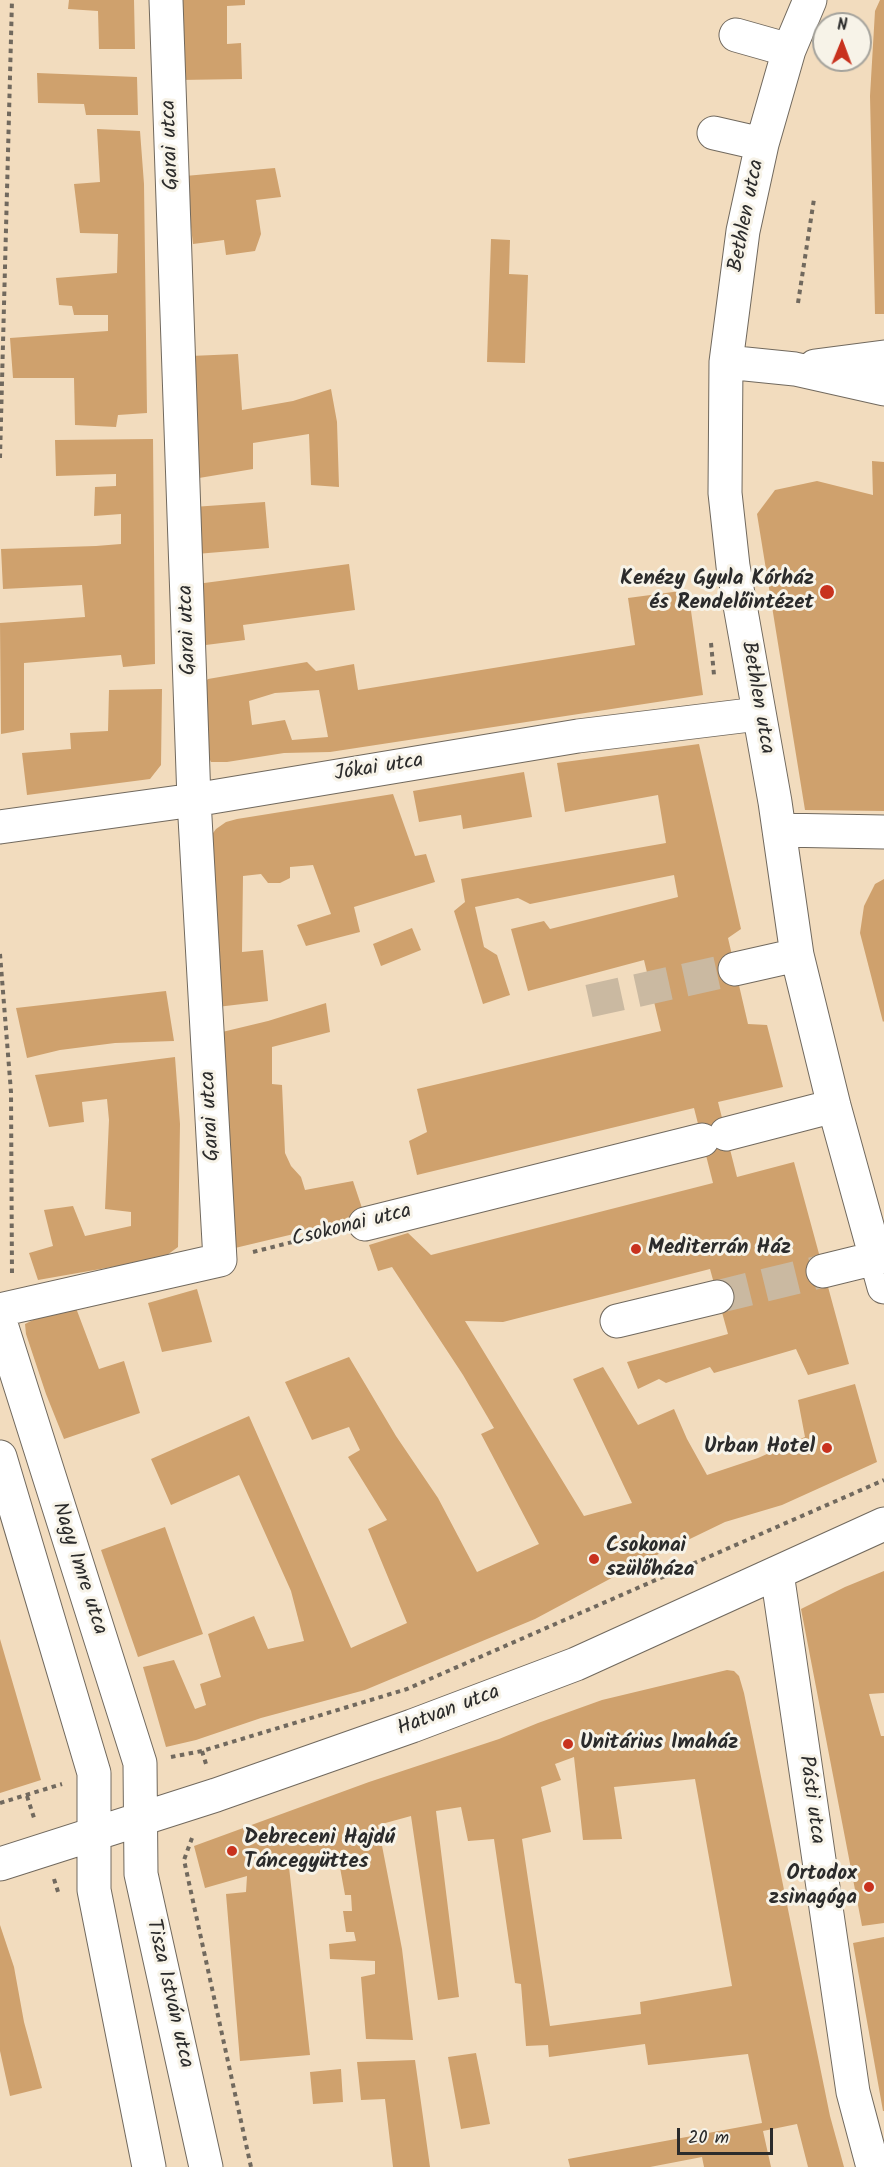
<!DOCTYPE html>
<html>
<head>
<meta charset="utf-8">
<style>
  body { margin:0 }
  #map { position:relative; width:884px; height:2167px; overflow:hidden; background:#f2dcbe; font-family:Kalam,sans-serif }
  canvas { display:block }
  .north { position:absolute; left:812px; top:12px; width:60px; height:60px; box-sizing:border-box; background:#f7f3e8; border:2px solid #a5a39c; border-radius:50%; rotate:1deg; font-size:16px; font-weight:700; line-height:24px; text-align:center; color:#2b2b2b }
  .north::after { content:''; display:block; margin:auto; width:21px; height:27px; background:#c8321e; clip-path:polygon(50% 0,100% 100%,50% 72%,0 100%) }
  .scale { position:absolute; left:677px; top:2128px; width:96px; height:27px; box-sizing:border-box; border:3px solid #2b2b2b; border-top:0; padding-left:8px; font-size:18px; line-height:21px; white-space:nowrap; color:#2b2b2b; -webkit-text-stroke:4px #f7f3e8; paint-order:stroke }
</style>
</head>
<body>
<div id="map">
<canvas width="884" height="2167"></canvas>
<div class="north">N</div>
<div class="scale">20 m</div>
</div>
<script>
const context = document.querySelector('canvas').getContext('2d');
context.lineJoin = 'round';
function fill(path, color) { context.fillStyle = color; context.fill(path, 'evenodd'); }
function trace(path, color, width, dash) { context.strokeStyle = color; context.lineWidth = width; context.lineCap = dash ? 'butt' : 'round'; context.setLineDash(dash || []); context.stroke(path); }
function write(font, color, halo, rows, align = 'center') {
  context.font = font + ' Kalam,sans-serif'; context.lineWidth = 6; context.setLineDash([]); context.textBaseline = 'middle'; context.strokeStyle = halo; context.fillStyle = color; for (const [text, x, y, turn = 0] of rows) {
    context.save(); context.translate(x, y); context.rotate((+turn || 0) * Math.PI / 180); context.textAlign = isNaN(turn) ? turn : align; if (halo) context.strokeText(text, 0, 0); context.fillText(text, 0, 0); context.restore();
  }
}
fill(new Path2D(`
  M69,0h65l1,49h-36l-1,-38 -30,-2z
  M179,0h66v5l-18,1v38l14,-1 1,36 -62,1z
  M880,0h4v314h-9l-5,-218 5,-85z
  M37,73l100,4 1,38h-52l-2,-11 -46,-1z
  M97,129l43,2 4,53 3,229 -29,2 -2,12 -41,-2 -1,-47h-61l-3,-40 98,-7v-16h-34l-2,-9 -13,-1 -3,-27 61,-5 1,-39 -38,-1 -6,-49 26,-2z
  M275,168l6,29 -25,3 5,34 -6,17 -29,4 -2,-15 -31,4 -8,-68z
  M491,239l19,1 -1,34 19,1 -3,88 -38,-1z
  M238,354l4,56 51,-9 38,-12 6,33 2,65 -28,-2 -2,-51 -56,9v26l-54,9 -9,-122z
  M153,439l2,225 -32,3 -2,-12 -97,8v67l-23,4 -1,-111 85,-6 -3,-32 -79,4 -2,-40 95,-3 25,-2v-30l-27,2 1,-29 21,-1v-12l-60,2 -1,-36z
  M872,461l12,1v349l-79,-1 -48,-296 18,-24 42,-9 56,14z
  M265,502l4,46 -73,6 -3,-47z
  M349,564l6,46 -112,15 2,15 -47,6 -9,-61z
  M688,590l15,105 -373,57 -46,1 -57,9h-16l-8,-16 -3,-58 8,-9 99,-17 9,9 38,-7 4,26 277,-45 -7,-47zM319,690l9,47 -36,3 -7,-20 -33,5 -3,-24 26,-8z
  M162,689l-1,76 -11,14 -123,16 -5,-42 49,-4 -1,-16 38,-2 1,-41z
  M699,744l42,185 -13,9 20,86 19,1 16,62 -65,15 19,75 57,-15 55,202 -41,11 -12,-26 -82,24 -4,-6 -44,16 -7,-4 -21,10 -11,-27 101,-28 -18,-65 -207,53 -38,-1 119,195 48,-13 -59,-124 30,-12 35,58 36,-16 13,30 20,36 51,-17 47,-21 -7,-37 57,-16 22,78 -95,43 -57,17 -91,44 -99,53 -170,71 -104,28 -65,22 -30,7 -23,-80 31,-7 21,49 11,-4 -6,-21 21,-7 -13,-43 46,-18 14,33 36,-8 -13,-50 -52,-116 -68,30 -20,-46 98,-43 102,232 56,-25 -39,-94 19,-9 -39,-63 12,-7 -11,-23 -37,13 -27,-58 64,-25 47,79 42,62 39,74 62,-28 -58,-110 13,-6 -31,-53 -71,-108 -14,4 -9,-26 39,-12 23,22 282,-72 -19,-75 -277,67 -8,-34 18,-9 -10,-43 244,-58 -17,-71 -116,31 -17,-62 33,-8 6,8 128,-32 -4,-22 -144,29 -12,-6 -43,9 9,40 13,8 13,40 -27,9 -29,-93 11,-9 -4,-23 205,-36 -8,-48 -93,17 -8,-49z
  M524,772l8,45 -69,12 -2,-14 -42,7 -6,-31z
  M393,794l22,62 11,-2 9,28 -81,25 6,25 -54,14 -9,-21 34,-11 -18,-49 -23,2v11l-10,5h-12l-7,-9 -18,2 -1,76 21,-2 5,51 -51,6 -7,-170 6,-8 10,-7 11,-3z
  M884,879v142l-1,1 -23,-89 4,-27 11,-22z
  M412,928l9,22 -40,16 -8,-22z
  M166,991l8,50 -59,2 -55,7 -33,8 -11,-50z
  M326,1003l4,29 -58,15v37l10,1 3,68 6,13 10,11 4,13 48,-9 12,36 -130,31 -17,-215 50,-12z
  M175,1057l5,67 -2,123 -15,11 -125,22 -9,-27 24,-7 -9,-36 29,-4 12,30 46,-10v-14l-26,-3 4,-89 -2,-21 -25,3 2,20 -35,5 -14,-52z
  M197,1289l15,53 -50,10 -14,-49z
  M76,1308l23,61 25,-8 16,52 -76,26 -18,-45 -20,-60 -1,-10 12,-6z
  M165,1527l38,107 -65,23 -37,-107z
  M884,1571v122l-15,1 12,42h3v187l-22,3 -61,-317 44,-22z
  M0,1639l41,141 -41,13z
  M727,1670l7,1 5,5 5,17 86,423 14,51h-36l-11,-43 -34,7 8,36h-67l-2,-10 -52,10h-80l-2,-8 194,-36 -14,-69 -100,11 -3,-21 -96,13 -1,-12 -22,1 -5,-62 -6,-1 -21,-144 -26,2 -7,-34 -25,4 23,186 -21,3 -27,-184 -33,9 24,124 11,91 -47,-1 -5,-62 14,-3v-13l-45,-2 -1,-15 27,-3 -2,-9h-8l-3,-21h9l-1,-16h-6l-8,-44 -48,16 21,188 -70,6 -14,-167 20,-2 1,-16 -42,12 -11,-42 175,-64 130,-43 39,-16 64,-23zM574,1757l9,83 39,-1 -8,-52 81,-8 37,207 -92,16 1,12 -91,12 -28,-187 29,-7 -10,-45 20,-7 -6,-16z
  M0,1925l14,42 10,55 18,66 -32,8 -10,-45z
  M884,1937v174h-1l-30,-168z
  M476,2053l14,71 -29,5 -13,-72z
  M415,2060l15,107h-37l-8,-68 -24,1 -4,-38z
  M341,2069l2,33 -30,2 -3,-32z`), '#cfa16d');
trace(new Path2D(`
  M589,1001l146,-32
  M717,1297l106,-26`), '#cab9a1', 33, [33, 16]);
const minor = new Path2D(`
  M810,0l-21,50 -27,94 -19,87 -17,131 -1,131 8,73 42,236 22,153 37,151 50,181
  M736,35l53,15
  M714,133l48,11
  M726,362l69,7 89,20
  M815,366l69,-9
  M0,827l194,-27 384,-64 180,-22
  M779,830l105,2
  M735,969l62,-14
  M726,1134l108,-28
  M365,1224l337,-84
  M823,1271l61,-15
  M0,1310l220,-50 -26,-460 -28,-800
  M0,1321l140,442 1,111 65,293
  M617,1321l100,-24
  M0,1457l94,316v117l55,277
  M777,1573l76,519 20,75
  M0,1864l216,-69 196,-69 164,-62 308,-140`);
trace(minor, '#71695e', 35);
trace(new Path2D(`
  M798,303l16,-104
  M0,458l12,-458
  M711,643l3,32
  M0,954l11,138 1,183
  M253,1252l83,-21
  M202,1751l4,13
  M171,1757l31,-6 205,-62 477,-209
  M27,1796l8,25
  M0,1803l62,-19
  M192,1838l-8,22 67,307
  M54,1879l5,16`), '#71695e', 4, [4.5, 4.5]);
trace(minor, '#fff', 33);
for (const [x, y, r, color] of [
  [827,592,8,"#c8321e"],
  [636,1249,6,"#c8321e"],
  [827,1448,6,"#c8321e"],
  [594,1559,6,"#c8321e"],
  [568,1744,6,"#c8321e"],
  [232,1851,6,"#c8321e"],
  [869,1887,6,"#c8321e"]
]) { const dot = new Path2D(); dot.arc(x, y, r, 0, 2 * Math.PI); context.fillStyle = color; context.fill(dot); trace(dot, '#f7f3e8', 2); }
write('21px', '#2b2b2b', '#f7f3e8', [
  ["Garai utca",172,145,-92],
  ["Bethlen utca",748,216,-79],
  ["Garai utca",189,630,-92],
  ["Bethlen utca",756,698,80],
  ["Jókai utca",379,769,-9],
  ["Garai utca",212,1116,-93],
  ["Csokonai utca",352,1227,-14],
  ["Nagy Imre utca",78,1569,72],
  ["Hatvan utca",449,1712,-21],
  ["Pásti utca",810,1800,82],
  ["Tisza István utca",168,1994,77]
]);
write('bold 21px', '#2b2b2b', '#f7f3e8', [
  ["Kenézy Gyula Kórház",814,580,"right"],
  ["és Rendelőintézet",814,604,"right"],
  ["Mediterrán Ház",648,1249],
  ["Urban Hotel",815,1448,"right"],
  ["Csokonai",606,1547],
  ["szülőháza",606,1571],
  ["Unitárius Imaház",580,1744],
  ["Debreceni Hajdú",244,1839],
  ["Táncegyüttes",244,1863],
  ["Ortodox",857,1875,"right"],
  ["zsinagóga",857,1899,"right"]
], 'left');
</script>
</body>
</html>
